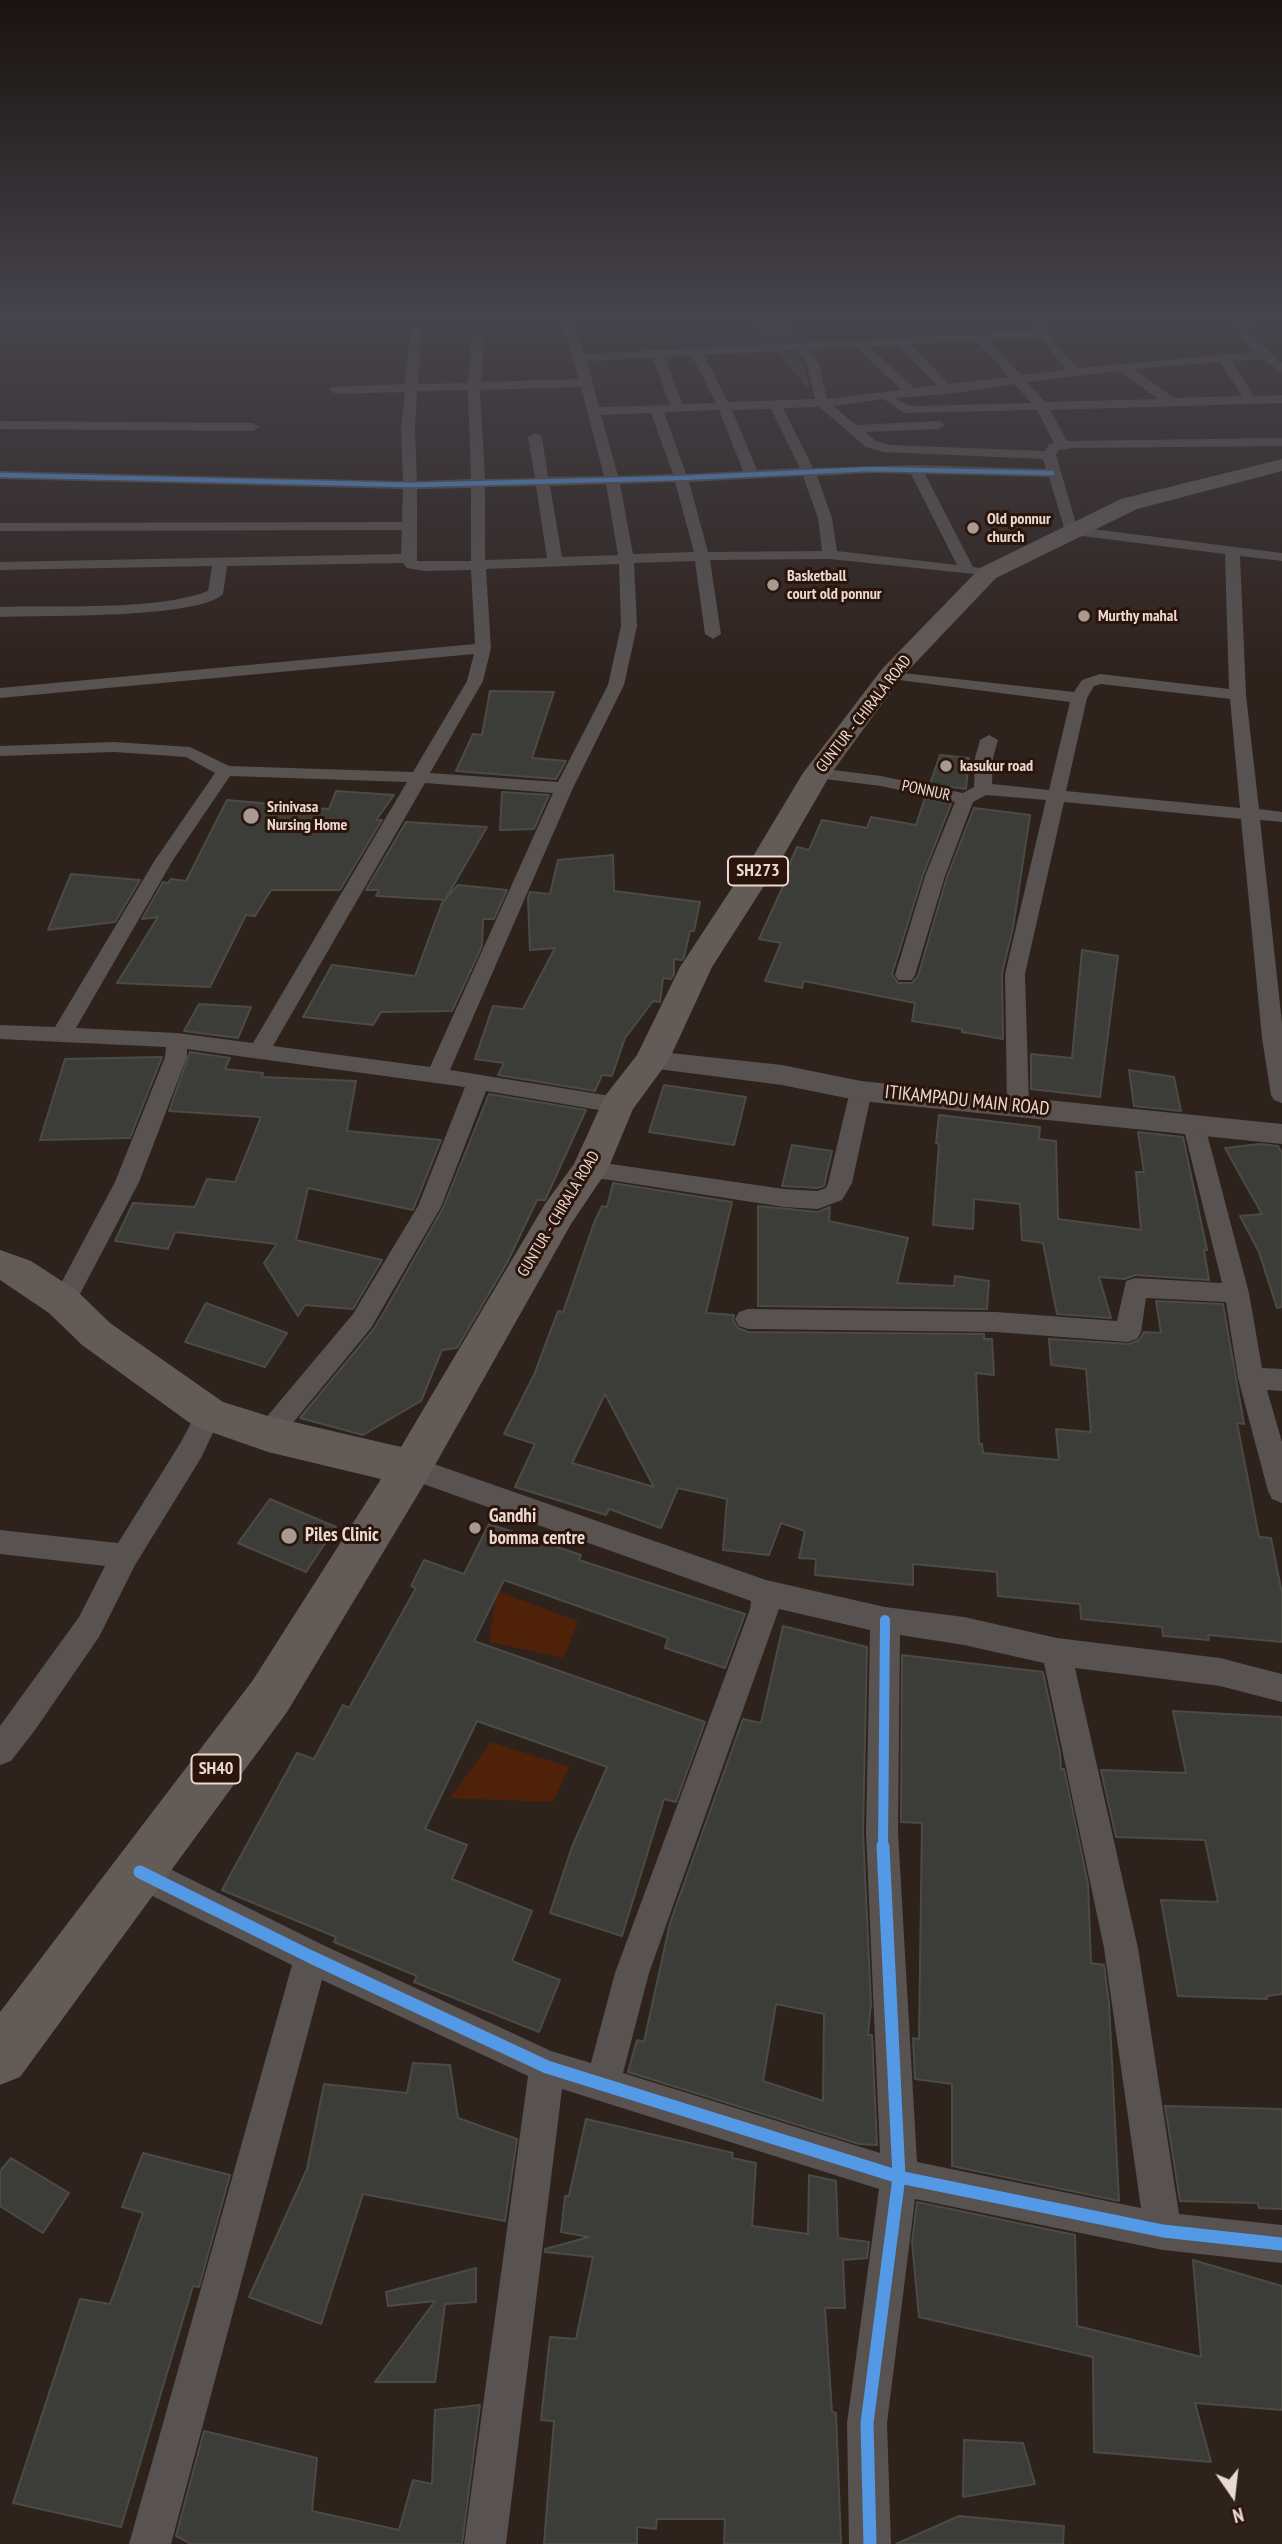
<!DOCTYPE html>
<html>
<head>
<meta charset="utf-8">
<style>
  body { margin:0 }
  #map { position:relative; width:1282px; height:2544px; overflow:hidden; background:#2e221d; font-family:"PT Sans Narrow",sans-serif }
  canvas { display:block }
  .north { position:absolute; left:1198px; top:2460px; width:70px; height:70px; -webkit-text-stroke:5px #2b150b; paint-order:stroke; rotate:166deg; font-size:19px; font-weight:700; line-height:28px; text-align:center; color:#e9d9d2 }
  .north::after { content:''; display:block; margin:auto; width:24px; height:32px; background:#e9d9d2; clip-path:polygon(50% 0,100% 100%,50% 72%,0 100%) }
</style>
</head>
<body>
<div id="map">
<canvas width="1282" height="2544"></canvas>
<div class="north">N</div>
</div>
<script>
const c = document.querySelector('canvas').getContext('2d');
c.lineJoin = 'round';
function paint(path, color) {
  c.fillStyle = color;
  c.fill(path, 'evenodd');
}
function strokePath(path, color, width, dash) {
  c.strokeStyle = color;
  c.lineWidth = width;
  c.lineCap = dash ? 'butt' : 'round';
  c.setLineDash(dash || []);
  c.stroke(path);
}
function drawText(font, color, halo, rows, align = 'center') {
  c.font = font + ' "PT Sans Narrow",sans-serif';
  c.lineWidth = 6;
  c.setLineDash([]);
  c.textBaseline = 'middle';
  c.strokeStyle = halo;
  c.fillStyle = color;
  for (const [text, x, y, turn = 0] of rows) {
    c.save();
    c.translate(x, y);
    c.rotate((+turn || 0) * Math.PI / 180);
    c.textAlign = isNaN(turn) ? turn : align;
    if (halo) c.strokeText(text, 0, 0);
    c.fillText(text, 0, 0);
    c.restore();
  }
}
const green = new Path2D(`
  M 497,1591 L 578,1621 L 564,1658 L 489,1642 Z
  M 491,1742 L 569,1767 L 553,1802 L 450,1798 Z`);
const building = new Path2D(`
  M 754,321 L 788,321 L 794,341 L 772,342 Z
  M 797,353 L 808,384 L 807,385 L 781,354 Z
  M 490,691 L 554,692 L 532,758 L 566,761 L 556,779 L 456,771 L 473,734 L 482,735 Z
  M 940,755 L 969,758 L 966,789 L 930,784 Z
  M 336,791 L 394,795 L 376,820 L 382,820 L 340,890 L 271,890 L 255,916 L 246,915 L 210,987 L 117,983 L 158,917 L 142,919 L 163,882 L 168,883 L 171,879 L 186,881 L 227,800 L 329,809 Z
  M 502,792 L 549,795 L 534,829 L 500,830 Z
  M 925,798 L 951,804 L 923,875 L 892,974 L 898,983 L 912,983 L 918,976 L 947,877 L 974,808 L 1030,815 L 1013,928 L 1002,973 L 1003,1039 L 962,1032 L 962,1029 L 912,1021 L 915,1003 L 804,981 L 802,988 L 765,981 L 781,943 L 759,939 L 790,871 L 787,870 L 797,847 L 809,850 L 822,820 L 867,828 L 871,817 L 916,825 Z
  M 406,822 L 487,827 L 445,900 L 376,896 L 379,890 L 366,890 Z
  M 613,855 L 614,891 L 700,902 L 694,931 L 690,931 L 684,957 L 682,960 L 674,959 L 674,974 L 671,979 L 663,978 L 660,1002 L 653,1001 L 625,1038 L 612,1076 L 602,1075 L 595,1091 L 498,1075 L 504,1063 L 475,1059 L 493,1006 L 523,1009 L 555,948 L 530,950 L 528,898 L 530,892 L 550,894 L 558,860 Z
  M 71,874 L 140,880 L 115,922 L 48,930 Z
  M 458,885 L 507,890 L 494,919 L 483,919 L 482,946 L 452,1011 L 381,1012 L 373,1025 L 303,1017 L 332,965 L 415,976 L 442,903 Z
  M 1082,950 L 1118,956 L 1100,1097 L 1031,1089 L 1031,1054 L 1072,1058 Z
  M 199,1004 L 251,1007 L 238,1038 L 184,1031 Z
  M 190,1052 L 230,1058 L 225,1069 L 263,1073 L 262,1077 L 356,1081 L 347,1131 L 441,1140 L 413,1210 L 308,1188 L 296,1240 L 382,1260 L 353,1309 L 305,1305 L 298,1316 L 264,1263 L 277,1244 L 175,1232 L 168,1249 L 115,1241 L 133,1203 L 195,1207 L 207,1179 L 235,1182 L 261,1117 L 169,1111 Z
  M 162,1057 L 130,1138 L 40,1140 L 65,1059 Z
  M 1129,1070 L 1174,1077 L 1181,1111 L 1134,1106 Z
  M 664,1085 L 746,1097 L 734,1145 L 649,1132 Z
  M 489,1094 L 586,1110 L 545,1200 L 537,1200 L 507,1263 L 457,1348 L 442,1350 L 421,1401 L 363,1435 L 300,1418 L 373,1330 L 384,1312 L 443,1208 Z
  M 939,1115 L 1040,1127 L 1039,1139 L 1056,1141 L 1058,1219 L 1141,1230 L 1136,1172 L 1144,1172 L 1138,1132 L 1183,1137 L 1207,1250 L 1204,1250 L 1209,1280 L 1135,1275 L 1125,1279 L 1099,1277 L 1111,1318 L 1057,1314 L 1043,1243 L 1022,1240 L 1020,1204 L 974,1199 L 973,1229 L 933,1225 L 939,1144 L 936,1143 Z
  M 1260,1144 L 1278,1146 L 1282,1153 L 1282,1307 L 1277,1308 L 1259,1252 L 1240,1216 L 1262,1214 L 1225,1148 Z
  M 792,1145 L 832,1151 L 824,1186 L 817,1188 L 782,1186 Z
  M 613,1183 L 732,1202 L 706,1313 L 734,1315 L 733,1320 L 738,1328 L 748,1332 L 984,1334 L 984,1339 L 992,1339 L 994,1375 L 976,1373 L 979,1444 L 982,1444 L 983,1453 L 1059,1460 L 1056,1429 L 1091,1432 L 1086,1369 L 1051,1365 L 1049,1339 L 1129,1344 L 1139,1340 L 1144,1332 L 1161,1333 L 1156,1301 L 1223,1304 L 1244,1424 L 1237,1423 L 1259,1537 L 1271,1538 L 1282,1594 L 1282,1642 L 1208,1635 L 1209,1640 L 1163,1636 L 1162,1627 L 1081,1619 L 1080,1604 L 998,1596 L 997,1572 L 913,1564 L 913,1585 L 815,1575 L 816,1559 L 799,1558 L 805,1531 L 781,1523 L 769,1555 L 723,1550 L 727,1499 L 678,1488 L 661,1528 L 609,1509 L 606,1515 L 515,1487 L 535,1444 L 504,1434 L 534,1375 L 558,1311 L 563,1312 L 594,1223 L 602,1206 L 607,1207 ZM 605,1394 L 654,1487 L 572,1463 Z
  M 758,1206 L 818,1212 L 830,1207 L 829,1221 L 908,1238 L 897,1283 L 954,1286 L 955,1276 L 989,1281 L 987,1309 L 758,1306 Z
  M 206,1303 L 287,1333 L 265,1367 L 185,1342 Z
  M 270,1499 L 336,1527 L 306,1572 L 238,1543 Z
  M 489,1524 L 581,1555 L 579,1560 L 745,1614 L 725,1668 L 665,1648 L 668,1638 L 504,1580 L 474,1641 L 705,1722 L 676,1802 L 664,1799 L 622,1936 L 550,1913 L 572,1847 L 607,1767 L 477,1721 L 425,1829 L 467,1845 L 452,1879 L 532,1911 L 512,1961 L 560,1980 L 539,2032 L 414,1982 L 417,1976 L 334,1942 L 336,1937 L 222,1890 L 297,1753 L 314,1759 L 343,1705 L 349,1708 L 416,1588 L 411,1586 L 424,1560 L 464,1574 Z
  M 783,1626 L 867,1647 L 863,1832 L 871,2003 L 868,2035 L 872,2035 L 877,2145 L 859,2144 L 628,2072 L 637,2040 L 644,2042 L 670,1923 L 743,1719 L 761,1723 ZM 776,2004 L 824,2014 L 823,2101 L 763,2081 Z
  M 902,1655 L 1043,1672 L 1060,1753 L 1061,1769 L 1064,1769 L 1088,1884 L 1091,1963 L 1104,1965 L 1109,2003 L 1119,2201 L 952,2166 L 952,2084 L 915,2079 L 913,2038 L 919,2039 L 922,1823 L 901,1822 Z
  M 1173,1711 L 1282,1717 L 1282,1994 L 1267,1996 L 1267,1999 L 1178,1996 L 1161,1900 L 1218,1902 L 1205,1840 L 1116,1837 L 1101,1770 L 1186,1773 Z
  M 413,2063 L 450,2065 L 458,2118 L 517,2139 L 505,2221 L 363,2194 L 321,2324 L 249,2297 L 307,2169 L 324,2084 L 407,2093 Z
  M 1165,2106 L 1282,2109 L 1282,2209 L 1259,2208 L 1258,2203 L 1180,2201 Z
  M 586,2119 L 733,2153 L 732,2158 L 756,2163 L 752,2226 L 808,2234 L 809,2175 L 836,2181 L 838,2238 L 869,2242 L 867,2258 L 843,2260 L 845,2308 L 825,2308 L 832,2412 L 836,2413 L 841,2544 L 724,2544 L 725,2519 L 657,2519 L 656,2529 L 637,2527 L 637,2544 L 544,2544 L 554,2421 L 541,2420 L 550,2337 L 576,2339 L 593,2257 L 545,2252 L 545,2249 L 589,2237 L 561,2232 L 565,2196 L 569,2196 Z
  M 143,2153 L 230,2175 L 199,2287 L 193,2286 L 121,2527 L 13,2503 L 80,2299 L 110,2304 L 143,2213 L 122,2207 Z
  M 11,2158 L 69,2193 L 43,2233 L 0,2206 L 0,2171 Z
  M 917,2202 L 1075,2235 L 1077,2326 L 1201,2357 L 1193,2260 L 1282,2286 L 1282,2410 L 1195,2403 L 1211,2462 L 1094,2452 L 1093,2357 L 919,2317 L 912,2242 Z
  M 476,2268 L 476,2302 L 445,2304 L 435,2382 L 375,2382 L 435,2301 L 388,2306 L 386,2292 Z
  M 480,2405 L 462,2544 L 191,2544 L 176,2536 L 204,2431 L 317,2458 L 312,2511 L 399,2530 L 413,2480 L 432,2484 L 435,2410 Z
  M 964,2440 L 1023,2443 L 1035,2484 L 963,2497 Z
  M 959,2516 L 1064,2526 L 1063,2544 L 896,2544 Z`);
const minor = new Path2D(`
  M 561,321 L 571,321 L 585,354 L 1037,331 L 1030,321 L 1041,321 L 1063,353 L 1079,368 L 1255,352 L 1238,336 L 1239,321 L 1249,321 L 1250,335 L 1282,363 L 1282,373 L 1263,359 L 1232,361 L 1254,396 L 1282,395 L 1282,403 L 1050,410 L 1067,441 L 1282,438 L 1282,446 L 1073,448 L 1059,450 L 1056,455 L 1077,527 L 1282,553 L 1282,561 L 1240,556 L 1246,695 L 1259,809 L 1282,812 L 1282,822 L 1260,820 L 1282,1023 L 1282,1103 L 1274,1100 L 1271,1095 L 1262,1038 L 1241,819 L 1064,802 L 1025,974 L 1029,1105 L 1026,1110 L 1018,1113 L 1010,1110 L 1007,1105 L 1005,974 L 1046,800 L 986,795 L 973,802 L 945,876 L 915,975 L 912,980 L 898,980 L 895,975 L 925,876 L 955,802 L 881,786 L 817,778 L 808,773 L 817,768 L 881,776 L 963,793 L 974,787 L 975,758 L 980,740 L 989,735 L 998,740 L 993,758 L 992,784 L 1049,790 L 1070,702 L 891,679 L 883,674 L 885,671 L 1074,692 L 1082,680 L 1100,674 L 1229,689 L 1225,554 L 1066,534 L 1049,477 L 925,474 L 973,567 L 993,570 L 995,573 L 993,576 L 830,559 L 710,560 L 721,634 L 713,639 L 705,634 L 695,561 L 634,563 L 637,626 L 624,685 L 573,788 L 450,1070 L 617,1097 L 625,1100 L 628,1105 L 625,1110 L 617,1113 L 486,1091 L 441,1207 L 371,1328 L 277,1442 L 268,1445 L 259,1442 L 255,1434 L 259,1426 L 353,1314 L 418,1206 L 465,1087 L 187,1049 L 187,1057 L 139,1182 L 72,1309 L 63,1312 L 54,1309 L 51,1302 L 115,1182 L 165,1057 L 166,1047 L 0,1039 L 0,1025 L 55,1027 L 155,860 L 215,773 L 186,757 L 114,752 L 0,756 L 0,746 L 114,742 L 190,747 L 229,766 L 413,772 L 467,681 L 474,654 L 0,698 L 0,688 L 475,644 L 471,570 L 425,571 L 407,568 L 403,563 L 227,566 L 223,594 C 199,619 40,615 0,617 L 0,607 C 57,605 157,611 208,591 L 212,566 L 0,570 L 0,562 L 401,554 L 402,530 L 0,531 L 0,523 L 402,522 L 403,489 L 0,479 L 0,471 L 403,481 L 401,429 L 405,392 L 336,394 L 330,390 L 332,387 L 405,384 L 410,331 L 416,327 L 422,331 L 418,384 L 468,383 L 472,337 L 478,333 L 484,337 L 481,382 L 579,379 ZM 1041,338 L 1066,370 L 1021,375 L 989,340 ZM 977,341 L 1009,377 L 949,384 L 910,344 ZM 897,345 L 937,385 L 914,388 L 870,347 ZM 857,347 L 901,390 L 827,399 L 819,364 L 809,350 ZM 798,350 L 807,364 L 815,399 L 728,402 L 704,355 ZM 692,356 L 716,403 L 682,404 L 665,357 ZM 653,358 L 670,405 L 599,407 L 587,361 ZM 1220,362 L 1242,396 L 1174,398 L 1134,369 ZM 1120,371 L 1158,399 L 1045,402 L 1027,382 ZM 1015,384 L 1031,403 L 919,406 L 907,405 L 895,398 L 948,394 ZM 581,387 L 604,476 L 548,477 L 542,437 L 535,433 L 528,437 L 535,478 L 485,479 L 480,390 ZM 468,390 L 471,479 L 417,481 L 415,429 L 417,391 ZM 884,399 L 904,413 L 1037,410 L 1054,443 L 1049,444 L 1045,451 L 890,445 L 876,441 L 865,432 L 939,429 L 945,425 L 939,421 L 856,425 L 833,406 ZM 819,407 L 866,447 L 884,452 L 1043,459 L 1046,469 L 915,465 L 813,468 L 783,408 ZM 771,409 L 800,468 L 757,470 L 732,410 ZM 719,410 L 743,471 L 686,474 L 664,412 ZM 651,413 L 673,474 L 618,476 L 601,415 ZM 871,473 L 911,474 L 957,565 L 837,551 L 832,518 L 817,476 ZM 803,476 L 818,518 L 822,551 L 708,552 L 689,482 ZM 675,482 L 694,552 L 633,554 L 620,484 ZM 606,484 L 618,555 L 562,557 L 550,486 ZM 536,486 L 547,558 L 485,560 L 485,487 ZM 471,488 L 471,561 L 417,561 L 417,489 ZM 619,564 L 621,626 L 608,685 L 558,782 L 430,773 L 483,681 L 491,648 L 486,569 ZM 1101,684 L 1230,699 L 1240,808 L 1066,791 L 1087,698 L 1094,686 ZM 230,776 L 407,782 L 253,1043 L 177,1033 L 76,1028 L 173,860 ZM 425,783 L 553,793 L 430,1067 L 273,1046 Z
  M 0,421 L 253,423 L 259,427 L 253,431 L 0,429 Z
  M 861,1083 L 869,1086 L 872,1091 L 852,1183 L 842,1200 L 818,1209 L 784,1207 L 590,1177 L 582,1175 L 578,1169 L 582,1163 L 590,1161 L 784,1189 L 817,1191 L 826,1188 L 828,1183 L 850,1091 L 853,1086 Z
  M 1194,1118 L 1202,1120 L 1205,1126 L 1249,1293 L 1262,1368 L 1282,1369 L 1282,1391 L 1267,1390 L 1282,1442 L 1282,1503 L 1272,1499 L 1268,1491 L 1238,1378 L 1226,1302 L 1146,1298 L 1141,1332 L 1137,1339 L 1128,1342 L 996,1332 L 748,1329 L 739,1326 L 735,1319 L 739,1312 L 748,1309 L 996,1312 L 1117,1321 L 1126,1281 L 1135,1278 L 1222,1283 L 1183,1126 L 1186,1120 Z
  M 209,1403 L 218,1406 L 222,1414 L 201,1458 L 135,1565 L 99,1637 L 35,1730 L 11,1761 L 0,1765 L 0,1726 L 79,1617 L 105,1566 L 0,1554 L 0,1530 L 118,1543 L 181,1442 L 200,1406 Z
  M 411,1456 L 766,1580 L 885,1607 L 964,1617 L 1057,1638 L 1220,1658 L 1282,1674 L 1282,1702 L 1220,1686 L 1075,1668 L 1138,1948 L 1179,2214 L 1282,2225 L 1282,2263 L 1163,2250 L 915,2199 L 887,2423 L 891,2544 L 849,2544 L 847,2423 L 879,2189 L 562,2089 L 506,2544 L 464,2544 L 528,2076 L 322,1980 L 171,2544 L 129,2544 L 292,1965 L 128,1884 L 124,1872 L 128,1860 L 140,1856 L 152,1860 L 323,1945 L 551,2051 L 591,2063 L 615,1973 L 750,1609 L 751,1601 L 401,1476 L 397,1468 L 401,1460 ZM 779,1609 L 870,1630 L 866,1832 L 880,2153 L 623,2073 L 649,1973 ZM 900,1635 L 964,1645 L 1044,1663 L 1104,1948 L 1141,2208 L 917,2162 L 898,1832 Z`);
const tertiary = new Path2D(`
  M 652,1051 L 782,1065 L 861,1081 L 1282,1124 L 1282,1144 L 861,1101 L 782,1085 L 642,1067 L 638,1060 L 642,1053 Z`);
const primary = new Path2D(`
  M 1282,459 L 1282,471 L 1137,509 L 996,578 L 900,679 L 830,775 L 785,853 L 712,967 L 669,1060 L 633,1109 L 608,1169 L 571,1224 L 426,1481 L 287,1712 L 20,2077 L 0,2085 L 0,2012 L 253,1680 L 381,1479 L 268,1452 L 194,1426 L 82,1345 L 49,1313 L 0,1280 L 0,1250 L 31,1261 L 77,1291 L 110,1323 L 223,1402 L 268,1416 L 401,1447 L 545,1204 L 574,1164 L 605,1096 L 637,1055 L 680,967 L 755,853 L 803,773 L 882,669 L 980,568 L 1121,499 Z`);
const cyclewayFar2 = new Path2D(`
  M 0,475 L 410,485 L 681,478 L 871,469 L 1052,473`);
const cyclewayFar1 = new Path2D(`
  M 883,1848 L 885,1620`);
const cycleway = new Path2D(`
  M 140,1872 L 311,1957 L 547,2067 L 899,2177 L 1163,2231 L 1282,2244
  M 870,2544 L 867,2423 L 899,2177 L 883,1846`);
const markers = [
  [973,528,7,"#a89993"],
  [773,585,7,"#a89993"],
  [1084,616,7,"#a89993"],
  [946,766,7,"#a89993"],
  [251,816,9,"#a89993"],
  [475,1528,7,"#a89993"],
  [289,1536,9,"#a89993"]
];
const farPoinames = [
  ["Old ponnur",987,519],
  ["church",987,537],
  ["Basketball",787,576],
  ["court old ponnur",787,594],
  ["Murthy mahal",1098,616],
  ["kasukur road",960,766],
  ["Srinivasa",267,807],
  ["Nursing Home",267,825]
];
const farStreetnames = [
  ["GUNTUR - CHIRALA ROAD",864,714,-52],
  ["PONNUR",926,791,12],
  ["GUNTUR - CHIRALA ROAD",559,1214,-59]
];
const shields = [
  [758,871,60],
  [216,1769,49]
];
const shieldNames = [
  ["SH273",758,871],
  ["SH40",216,1769]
];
const streetNames = [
  ["ITIKAMPADU MAIN ROAD",967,1101,6]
];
const poiNames = [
  ["Gandhi",489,1517],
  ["bomma centre",489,1539],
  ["Piles Clinic",305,1536]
];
paint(green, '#502109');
paint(building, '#3c3c38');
strokePath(building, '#4b4b46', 2);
paint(minor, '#585251');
paint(tertiary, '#585251');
paint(primary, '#635b58');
strokePath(cyclewayFar2, '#5399e6', 4.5);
strokePath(cyclewayFar1, '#5399e6', 10);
strokePath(cycleway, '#5399e6', 13);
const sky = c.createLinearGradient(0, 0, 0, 677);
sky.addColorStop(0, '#191310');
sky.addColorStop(0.47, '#46444c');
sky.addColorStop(1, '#46444c00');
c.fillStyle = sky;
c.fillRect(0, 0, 1282, 677);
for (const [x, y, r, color] of markers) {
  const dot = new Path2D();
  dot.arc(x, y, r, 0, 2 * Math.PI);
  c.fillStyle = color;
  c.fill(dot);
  strokePath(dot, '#2b150b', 2.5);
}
drawText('bold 16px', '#e9d9d2', '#2b150b', farPoinames, 'left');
drawText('16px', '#e9d9d2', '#2b150b', farStreetnames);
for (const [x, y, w] of shields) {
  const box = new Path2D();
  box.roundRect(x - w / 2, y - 14.5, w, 29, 5);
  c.fillStyle = '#2b150b';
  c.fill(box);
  strokePath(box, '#e9d9d2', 2);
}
drawText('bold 18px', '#e9d9d2', null, shieldNames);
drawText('19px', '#e9d9d2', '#2b150b', streetNames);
drawText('bold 19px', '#e9d9d2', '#2b150b', poiNames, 'left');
</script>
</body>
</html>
